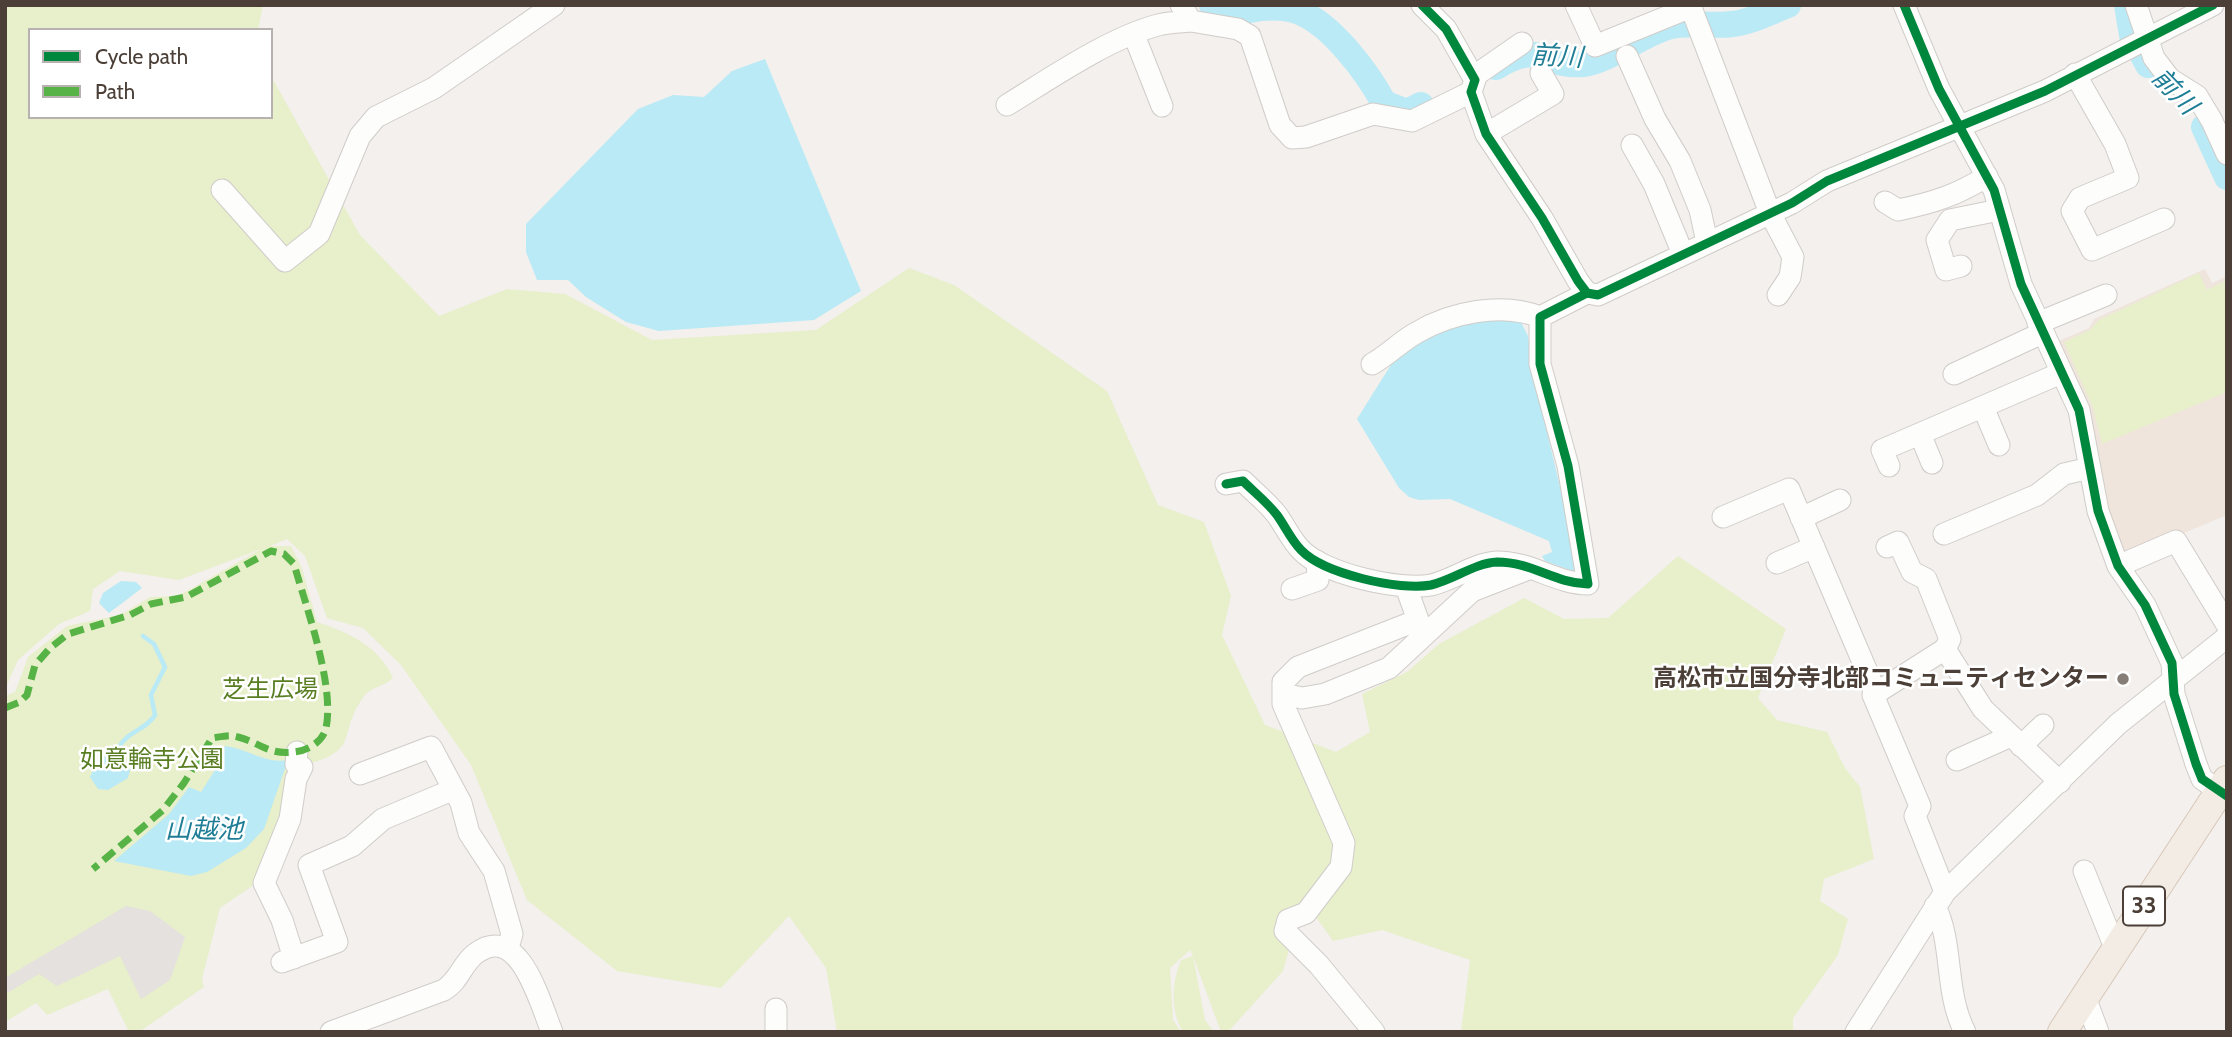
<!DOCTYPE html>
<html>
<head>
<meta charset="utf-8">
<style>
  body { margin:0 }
  #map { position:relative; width:2232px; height:1037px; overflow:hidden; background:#f3f0ed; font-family:Cabin,sans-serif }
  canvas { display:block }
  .frame { position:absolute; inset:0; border:7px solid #4b3f37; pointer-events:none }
  .legend { position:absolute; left:28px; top:28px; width:245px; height:91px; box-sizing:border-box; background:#fff; border:2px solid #b7b2af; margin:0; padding:9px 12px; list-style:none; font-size:21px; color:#4b3f37 }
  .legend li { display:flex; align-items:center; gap:14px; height:35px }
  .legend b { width:35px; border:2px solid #b7b2af }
</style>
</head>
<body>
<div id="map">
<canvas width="2232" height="1037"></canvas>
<div class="frame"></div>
<ul class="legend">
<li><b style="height:9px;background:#00873e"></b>Cycle path</li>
<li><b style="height:9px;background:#57b346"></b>Path</li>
</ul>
</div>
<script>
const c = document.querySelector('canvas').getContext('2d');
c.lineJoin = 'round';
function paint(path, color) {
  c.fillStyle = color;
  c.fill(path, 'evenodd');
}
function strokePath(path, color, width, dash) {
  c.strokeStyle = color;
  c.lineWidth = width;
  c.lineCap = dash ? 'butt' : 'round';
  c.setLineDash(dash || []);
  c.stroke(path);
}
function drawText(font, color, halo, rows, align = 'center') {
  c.font = font + ' Cabin,"Noto Sans JP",sans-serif';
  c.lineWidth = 5;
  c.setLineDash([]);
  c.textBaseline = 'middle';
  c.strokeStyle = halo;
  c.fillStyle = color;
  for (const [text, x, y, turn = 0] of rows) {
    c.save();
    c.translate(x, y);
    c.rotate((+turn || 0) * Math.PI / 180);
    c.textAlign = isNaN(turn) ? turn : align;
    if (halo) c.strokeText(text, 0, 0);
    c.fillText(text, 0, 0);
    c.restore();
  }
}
const education = new Path2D(`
  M 2205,269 L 2212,283 L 2227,276 L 2227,515 L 2122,559 L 2056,342 L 2089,328 L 2094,319 Z`);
const green = new Path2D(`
  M 5,5 L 263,5 L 258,30 L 30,30 L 30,117 L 271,117 L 271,76 L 360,235 L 439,316 L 507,289 L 565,294 L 652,340 L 816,330 L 909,268 L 954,285 L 1107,391 L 1158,505 L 1204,522 L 1231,596 L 1222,635 L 1265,725 L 1336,752 L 1370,732 L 1362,694 L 1407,672 L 1439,644 L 1524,598 L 1564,619 L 1608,618 L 1678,556 L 1786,629 L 1758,698 L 1777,720 L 1827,732 L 1845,768 L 1860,787 L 1874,859 L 1824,879 L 1820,901 L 1848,919 L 1838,955 L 1793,1018 L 1793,1032 L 1461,1032 L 1470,960 L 1382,930 L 1333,941 L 1303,899 L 1283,971 L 1228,1032 L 1221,1032 L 1193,956 L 1205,1020 L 1214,1032 L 1183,1032 C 1170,1010 1172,982 1181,960 L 1193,956 L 1190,950 L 1170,968 L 1173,1020 L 1181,1032 L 837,1032 L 826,968 L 789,916 L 721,988 L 617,971 L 527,900 L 471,765 L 401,665 L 363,628 L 327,618 L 305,556 L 287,539 L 270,546 L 291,546 L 302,568 L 317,622 C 348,632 379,646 393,678 C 385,686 372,687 365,695 C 335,734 364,752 299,766 L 258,882 L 220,908 L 202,979 L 204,987 L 139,1032 L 129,1032 L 108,989 L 47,1015 L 36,1003 L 5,1022 L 5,696 L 15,692 L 28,657 L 67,626 L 120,615 L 150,597 L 178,596 L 261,549 L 179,580 L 120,571 L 93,589 L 90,611 L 59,624 L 18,660 L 5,689 Z
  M 2199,273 L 2207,290 L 2227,280 L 2227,392 L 2102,444 L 2093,408 L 2064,342 L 2090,330 L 2099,320 Z`);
const parking = new Path2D(`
  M 126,906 L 150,911 L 185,937 L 170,980 L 141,999 L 120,956 L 57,986 L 39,974 L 7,993 L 5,978 Z`);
const water = new Path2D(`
  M 765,59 L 861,291 L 814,320 L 659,331 L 626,322 L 586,297 L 568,280 L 537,280 L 526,252 L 526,224 L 638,109 L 673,95 L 704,97 L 732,71 Z
  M 1517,314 L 1528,336 L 1532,370 L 1581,574 L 1545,561 L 1542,556 L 1552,552 L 1549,541 L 1450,499 L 1419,500 L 1409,497 L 1399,488 L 1357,419 L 1394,360 L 1446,324 Z
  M 121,581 L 136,582 L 142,588 L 109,613 L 99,603 L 103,593 Z
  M 226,746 C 248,749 265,764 288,760 L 264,829 L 246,848 L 207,872 L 191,876 L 114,861 L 169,814 L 189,787 L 201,792 L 215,770 L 204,763 L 213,752 Z
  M 115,747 L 120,748 L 130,770 L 128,778 L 108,790 L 98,789 L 90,777 L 97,761 Z`);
const stream = new Path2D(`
  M 118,748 C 130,729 145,731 155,715 L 151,695 L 165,667 L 154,644 L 143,636`);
const river = new Path2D(`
  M 1212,5 C 1225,22 1232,15 1249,10 C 1263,7 1284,6 1297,11 C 1331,23 1367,72 1384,103 L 1407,112 L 1421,105
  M 2127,5 L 2132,35 L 2148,65
  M 1496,67 C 1540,39 1542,67 1583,64 C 1608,61 1641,35 1667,27 C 1688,21 1710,27 1732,24 C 1751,22 1770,12 1788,5
  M 2204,127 L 2227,177`);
const minor = new Path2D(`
  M 1181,5 L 1191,21 L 1238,29 L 1250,36 L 1280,125 L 1292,138 L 1306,137 L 1373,114 L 1412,121 L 1471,92
  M 1422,5 L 1446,29 L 1475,80 L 1471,92 L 1486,134 L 1542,218 L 1578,281 L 1587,293 L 1598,295 L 1792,203 L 1827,181 L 2045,91 L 2213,5
  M 1576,5 L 1595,46 L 1691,7
  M 1690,5 L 1770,213 L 1793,257 L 1790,277 L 1778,295
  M 1904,5 L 1939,89 L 1994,190 L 2021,284 L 2079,410 L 2098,511 L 2118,566 L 2145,605 L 2172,663 L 2174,694 L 2196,764 L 2202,779 L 2227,796
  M 2136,5 L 2154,58 L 2170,79 L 2197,96 L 2212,121 L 2227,154
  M 1134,35 L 1162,106
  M 1627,56 L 1655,119 L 1680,161 L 1700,210 L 1707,242
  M 2075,74 L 2115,144 L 2128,178 L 2080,198 L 2072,211 L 2092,250 L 2164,219
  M 1473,77 L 1522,43
  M 1007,105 C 1051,78 1109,38 1158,25 C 1169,22 1181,22 1191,21
  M 1486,134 L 1553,94 L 1541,73
  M 1632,145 L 1654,184 L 1683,254
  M 222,190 L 285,261 L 319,234 L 360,136 L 376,117 L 434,88 L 554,5
  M 1885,202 L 1898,210 C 1932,203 1958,195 1987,176
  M 1961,266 L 1946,270 L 1937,240 L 1950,220 L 1999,210
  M 2038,323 L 2106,295
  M 1372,364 C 1388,355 1400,342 1416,333 C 1451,312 1502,302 1540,317
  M 1954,374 L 2042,333
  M 1983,407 L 1999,445
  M 1920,434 L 1932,463
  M 1889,466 L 1882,450 L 2061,373
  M 1226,484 L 1243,481 C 1254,492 1267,502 1277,515 C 1285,526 1291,540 1301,550 C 1324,574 1400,591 1431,585 C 1453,580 1475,563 1497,562 C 1532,562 1554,583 1588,584 L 1568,466 L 1540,364 L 1540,317 L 1587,293
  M 1723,517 L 1789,489 L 1874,688 L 1873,695 L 1920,806 L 1915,816 L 1945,892
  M 1801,518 L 1840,500
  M 1944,534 L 2037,495 L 2064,474 L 2090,468
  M 1887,547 L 1898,542 L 1912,572 L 1926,579 L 1950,639 L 1945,649
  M 1777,563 L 1814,547
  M 2118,566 L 2176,541 L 2227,625
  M 1292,589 L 1318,580 L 1317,561
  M 1283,694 L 1302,698 L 1325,694 L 1389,668 L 1472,591 L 1531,568
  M 1873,695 L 1945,649 L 1983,709 L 2060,782
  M 2021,746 L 2043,725
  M 1957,760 L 2011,736
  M 360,774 L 431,747 L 461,803 L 469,833 L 494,871 L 512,934 L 508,948
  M 2084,871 L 2116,950
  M 1935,906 C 1954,945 1944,991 1965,1032
  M 294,958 L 282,920 L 264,883 L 290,819 L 296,779 L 302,767 L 296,764 L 297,752
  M 282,962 L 337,942 L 309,865 L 352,846 L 383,819 L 452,790
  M 2085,997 L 2098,1032
  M 776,1009 L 776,1032
  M 331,1032 L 444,990 C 459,981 462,964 475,954 C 519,920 540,1003 552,1032
  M 1374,1032 L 1319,965 L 1285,931 L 1288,920 L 1306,913 L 1341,867 L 1344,843 L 1283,704 L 1283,682 L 1298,667 L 1418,620 L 1406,587
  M 1856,1032 L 1945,892 L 2118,724 L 2227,637`);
const major = new Path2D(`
  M 2062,1032 L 2227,780`);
const quiet = new Path2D(`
  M 5,708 L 20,702 L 27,695 L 35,665 L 50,648 L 68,634 L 130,615 L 151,604 L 186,597 L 271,551 L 284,554 L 294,564 C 306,607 335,685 326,728 C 323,742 307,751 294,752 C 268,755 261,743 238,737 C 231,734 220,737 212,738 L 184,783 L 163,810 L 93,869`);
const cycleway = new Path2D(`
  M 1422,5 L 1446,29 L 1475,80 L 1471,92 L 1486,134 L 1542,218 L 1578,281 L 1587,293 L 1598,295 L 1792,203 L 1827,181 L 2045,91 L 2213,5
  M 1904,5 L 1939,89 L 1994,190 L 2021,284 L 2079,410 L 2098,511 L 2118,566 L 2145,605 L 2172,663 L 2174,694 L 2196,764 L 2202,779 L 2227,796
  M 1226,484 L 1243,481 C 1254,492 1267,502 1277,515 C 1285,526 1291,540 1301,550 C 1324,574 1400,591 1431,585 C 1453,580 1475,563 1497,562 C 1532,562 1554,583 1588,584 L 1568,466 L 1540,364 L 1540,317 L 1587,293`);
const markers = [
  [2123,679,7,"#867d77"]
];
const shields = [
  [2144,906,42]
];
const shieldNames = [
  ["33",2144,906]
];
const poiNames = [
  ["高松市立国分寺北部コミュニティセンター",2109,679]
];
const parkNames = [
  ["芝生広場",270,690],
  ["如意輪寺公園",152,760]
];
const waterNames = [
  ["前川",1557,57,3],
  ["前川",2174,92,46],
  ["山越池",204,830]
];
paint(education, '#efe5dc');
paint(green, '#e8efcb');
paint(parking, '#e5e1de');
paint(water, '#baeaf5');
strokePath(stream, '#baeaf5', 4.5);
strokePath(river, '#baeaf5', 26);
strokePath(minor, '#d0ccc9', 23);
strokePath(major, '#d8c7b8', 30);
strokePath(minor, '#fdfdfc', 21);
strokePath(major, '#f2ece5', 28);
strokePath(quiet, '#57b346', 7, [14, 7]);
strokePath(cycleway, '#00873e', 9);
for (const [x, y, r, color] of markers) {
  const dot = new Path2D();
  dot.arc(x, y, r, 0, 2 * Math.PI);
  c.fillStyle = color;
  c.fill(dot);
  strokePath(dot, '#fff', 2.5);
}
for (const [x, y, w] of shields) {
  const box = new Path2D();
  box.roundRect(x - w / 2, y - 19.5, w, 39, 5);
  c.fillStyle = '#fff';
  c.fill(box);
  strokePath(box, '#4b3f37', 2);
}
drawText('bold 23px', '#4b3f37', null, shieldNames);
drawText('bold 24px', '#4b3f37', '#fff', poiNames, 'right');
drawText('24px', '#597e22', '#fff', parkNames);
drawText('italic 26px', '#1f7e96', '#fff', waterNames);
</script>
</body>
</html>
